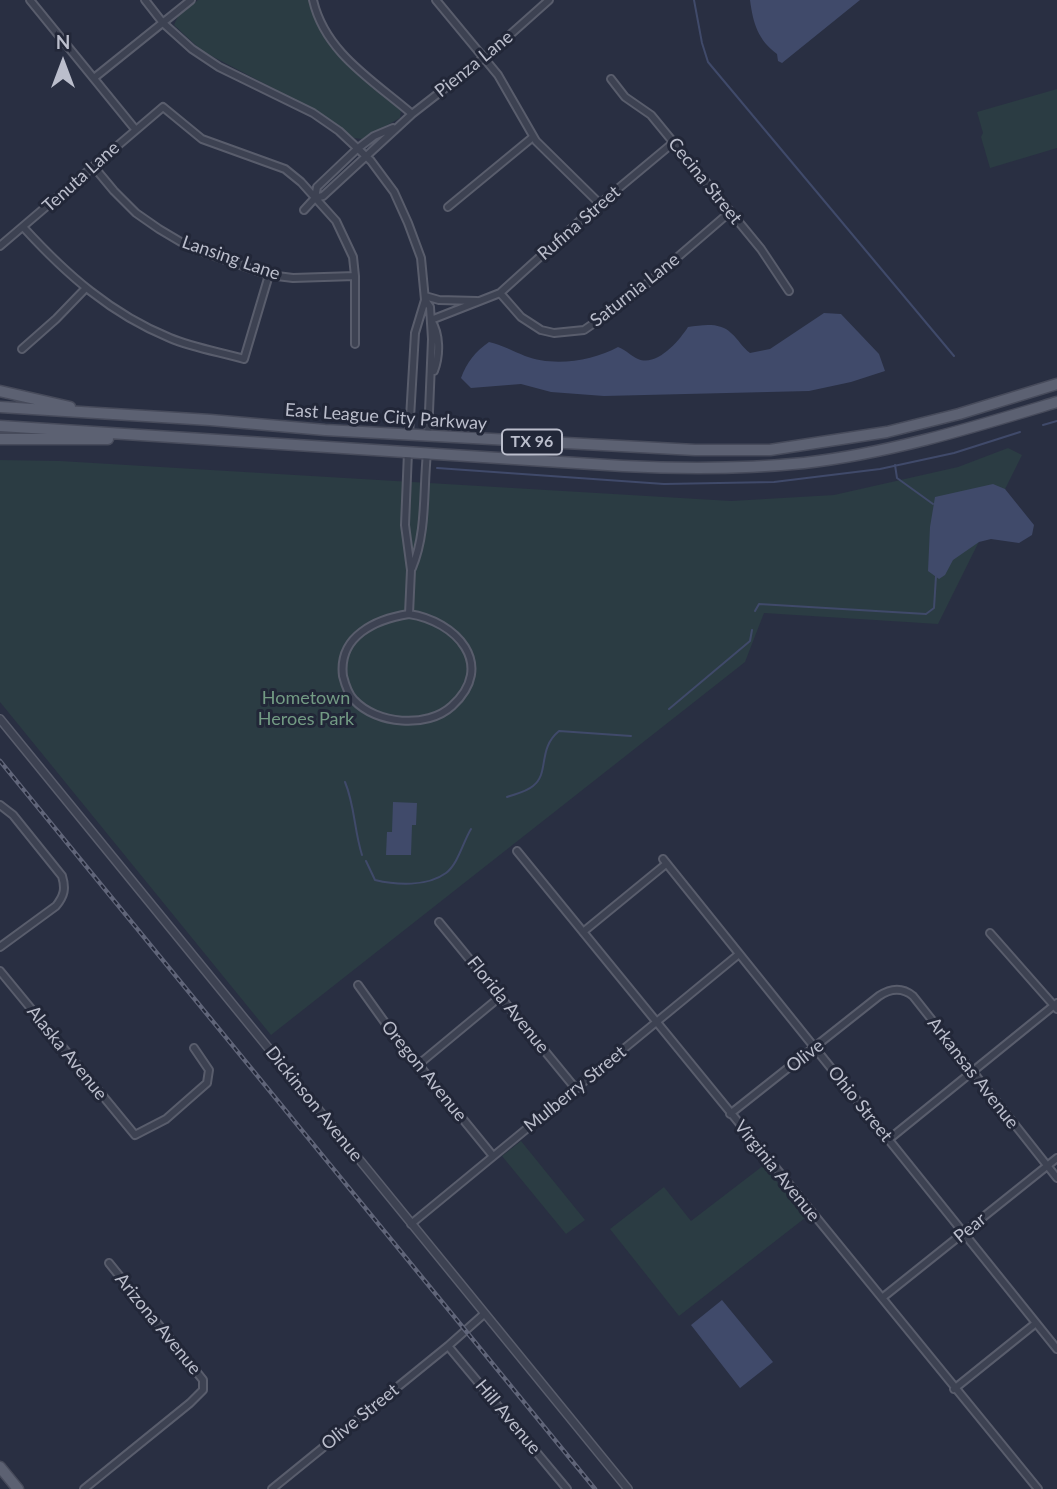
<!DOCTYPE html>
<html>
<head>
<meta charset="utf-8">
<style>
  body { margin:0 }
  #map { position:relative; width:1057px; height:1489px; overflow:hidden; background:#292f42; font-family:Lato,sans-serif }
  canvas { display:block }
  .north { position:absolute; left:28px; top:28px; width:70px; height:70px; -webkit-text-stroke:5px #222738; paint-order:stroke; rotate:0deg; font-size:19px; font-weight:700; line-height:28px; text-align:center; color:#bbbecc }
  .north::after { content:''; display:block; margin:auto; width:24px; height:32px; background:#bbbecc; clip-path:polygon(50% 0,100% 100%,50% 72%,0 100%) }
</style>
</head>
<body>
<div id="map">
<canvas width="1057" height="1489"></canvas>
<div class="north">N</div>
</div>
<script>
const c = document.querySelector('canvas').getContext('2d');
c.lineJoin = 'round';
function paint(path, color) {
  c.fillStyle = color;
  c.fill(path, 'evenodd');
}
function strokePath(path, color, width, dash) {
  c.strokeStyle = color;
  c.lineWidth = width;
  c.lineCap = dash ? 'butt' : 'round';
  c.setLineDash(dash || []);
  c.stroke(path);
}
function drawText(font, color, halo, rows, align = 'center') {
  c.font = font + ' Lato,sans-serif';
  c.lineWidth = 6;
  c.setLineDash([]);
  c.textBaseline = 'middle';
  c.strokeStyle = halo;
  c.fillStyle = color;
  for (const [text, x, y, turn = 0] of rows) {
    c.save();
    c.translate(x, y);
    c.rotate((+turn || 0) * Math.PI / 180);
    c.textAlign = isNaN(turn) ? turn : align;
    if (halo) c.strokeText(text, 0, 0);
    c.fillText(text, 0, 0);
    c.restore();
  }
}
const green = new Path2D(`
  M 198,0 L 311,0 C 321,51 364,78 401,109 L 400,118 L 362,139 L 354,138 L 313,109 L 202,51 L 174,25 L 178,16 Z
  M 1057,89 L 1057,148 L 990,168 L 981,137 L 983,133 L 977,112 Z
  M 1008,448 L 1022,455 L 938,624 L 764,613 L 745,662 L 271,1035 L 0,702 L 0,460 L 60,461 L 731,501 L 834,495 L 958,467 Z
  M 521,1141 L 585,1220 L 566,1234 L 502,1156 Z
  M 764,1165 L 805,1218 L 679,1316 L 610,1229 L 664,1187 L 691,1221 Z`);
const water = new Path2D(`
  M 750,0 L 860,0 L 782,63 L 778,61 L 777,54 C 758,40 753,23 750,0 Z
  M 824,313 L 841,314 L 879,354 L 885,371 L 851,382 L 809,391 L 604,396 L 551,392 L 521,384 L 471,388 L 461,378 C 467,362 475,352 489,342 C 502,345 513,351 525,356 C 553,367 593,361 618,347 C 626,350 631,356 638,359 C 657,367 679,341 688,327 C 703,325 720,322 731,333 C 739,340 742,347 750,353 L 770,349 Z
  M 993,484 L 1005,489 L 1034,525 L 1032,535 L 1019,543 L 991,539 L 979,542 L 953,560 L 945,575 L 939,579 L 928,571 L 930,527 L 935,497 Z
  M 393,802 L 417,803 L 416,825 L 412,825 L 411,855 L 386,855 L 387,832 L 392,832 Z
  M 722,1300 L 773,1362 L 740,1388 L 691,1325 Z`);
const stream = new Path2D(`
  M 694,0 L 702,43 L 708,62 L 954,356
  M 1043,425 L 1057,421
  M 895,465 L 897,478 L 933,504
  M 437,468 L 664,484 L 774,482 L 880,469 L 954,453 L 1020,432
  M 755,611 L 759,604 L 926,614 L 934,608 L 936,576
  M 669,709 L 750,641 L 752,630
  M 345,782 C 355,806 354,830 362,855
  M 507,797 C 515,794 526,792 533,786 C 550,773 537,749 559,731 L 631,736
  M 366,861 L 375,880 C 396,885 427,887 446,873 C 458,864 463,842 471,829`);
const minor = new Path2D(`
  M 30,0 L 135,129
  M 145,0 L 163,23 L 192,49 L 219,67 L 313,113 L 339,131 L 371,161 L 394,192 L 408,223 L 421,258 L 425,300 L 430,307 L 432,339 L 428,436
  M 313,0 C 325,53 374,81 412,114
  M 436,0 L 498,75 L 536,141 L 600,204
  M 94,78 L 191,0
  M 611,79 L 625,97 L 651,115 L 761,249 L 789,291
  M 94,167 L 114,191 L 136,213 L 159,229 L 191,248 L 269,275 L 293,278 L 355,276
  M 315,198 L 317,187 L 357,149 L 374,136 L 393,128
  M 448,207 L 533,137
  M 304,210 L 315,198 L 323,196 L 412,114 L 485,57 L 549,0
  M 24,228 C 66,274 111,314 170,338 C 194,348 220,352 244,359 L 269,275
  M 0,246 L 163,107 L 202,139 L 285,169 L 301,182 L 336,221 L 353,257 L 355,276 L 355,344
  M 500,293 L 521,317 L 541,330 L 554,333 L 584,330 L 629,299 L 730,212
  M 425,296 L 439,300 L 477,301
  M 22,349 L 56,319 L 85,289
  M 434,371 C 440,355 440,334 431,320 L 500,293 L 584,217 L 674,142
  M 409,435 L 415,333 L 425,300
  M 408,452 L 405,525 L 411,570 L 409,614
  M 412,568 C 427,532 423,491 427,453
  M 409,614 C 456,621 497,665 452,706 C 427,729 376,724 354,700 C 348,694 345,684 343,676 C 338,636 376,619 409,614 Z
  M 0,805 L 13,815 L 62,876 C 66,889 64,896 56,906 L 0,947
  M 517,851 L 1038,1489
  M 663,859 L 1057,1349
  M 439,922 L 576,1089
  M 583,932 L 666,864
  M 990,933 L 1057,1009
  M 0,971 L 135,1135 L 166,1119 L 207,1083 L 209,1070 L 194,1048
  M 358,985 L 391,1031 L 493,1156
  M 419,1064 L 501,996
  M 730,1114 L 879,996 C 891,988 902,987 913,996 L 1057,1178
  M 888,1140 L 1057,1003
  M 411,1224 L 739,954
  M 882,1298 L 1057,1158
  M 448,1346 L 567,1489
  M 954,1389 L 1036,1323
  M 84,1489 L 190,1403 L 203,1390 L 203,1380 L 109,1263
  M 272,1489 L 448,1346 L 484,1314`);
const tertiary = new Path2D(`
  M 0,719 L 628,1489`);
const primary = new Path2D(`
  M 0,391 L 70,407
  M 0,407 L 210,420 L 325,430 L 695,450 L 770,450 L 887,432 L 959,414 L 1057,384
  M 0,426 L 623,466 C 684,469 744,469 804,463 C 891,453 974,427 1057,402
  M 0,439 L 108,439
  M 0,1467 L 18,1489`);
const rail = new Path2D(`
  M 0,761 L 595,1489`);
const shields = [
  [532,442,60]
];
const shieldNames = [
  ["TX 96",532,442]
];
const streetNames = [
  ["Pienza Lane",474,64,-39],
  ["Tenuta Lane",81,177,-42],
  ["Cecina Street",705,181,51],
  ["Rufina Street",579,223,-41],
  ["Lansing Lane",231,258,19],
  ["Saturnia Lane",635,290,-38],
  ["East League City Parkway",386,417,4],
  ["Florida Avenue",508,1005,51],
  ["Alaska Avenue",67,1053,51],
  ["Olive",805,1056,-38],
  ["Oregon Avenue",424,1071,51],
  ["Arkansas Avenue",973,1073,52],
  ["Mulberry Street",575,1089,-39],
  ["Dickinson Avenue",314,1104,51],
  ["Ohio Street",860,1104,51],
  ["Virginia Avenue",777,1171,51],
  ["Pear",970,1228,-39],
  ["Arizona Avenue",158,1324,51],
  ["Olive Street",360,1417,-39],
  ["Hill Avenue",508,1417,50]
];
const parkNames = [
  ["Hometown",306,698],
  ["Heroes Park",306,719]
];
paint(green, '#2b3c43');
paint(water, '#404a6a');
strokePath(stream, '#404a6a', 2);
strokePath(minor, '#595d6c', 10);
strokePath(tertiary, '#595d6c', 10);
strokePath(primary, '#474b5b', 13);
strokePath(minor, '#3d4252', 6);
strokePath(tertiary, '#3d4252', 7);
strokePath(primary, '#5c6172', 10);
strokePath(rail, '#606579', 4.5);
strokePath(rail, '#222738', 2, [5]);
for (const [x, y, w] of shields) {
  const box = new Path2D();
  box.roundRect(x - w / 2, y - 12.5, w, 25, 5);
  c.fillStyle = '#222738';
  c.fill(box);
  strokePath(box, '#bbbecc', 2);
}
drawText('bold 16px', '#bbbecc', null, shieldNames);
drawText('18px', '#bbbecc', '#222738', streetNames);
drawText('18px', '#739b84', '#222738', parkNames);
</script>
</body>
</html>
